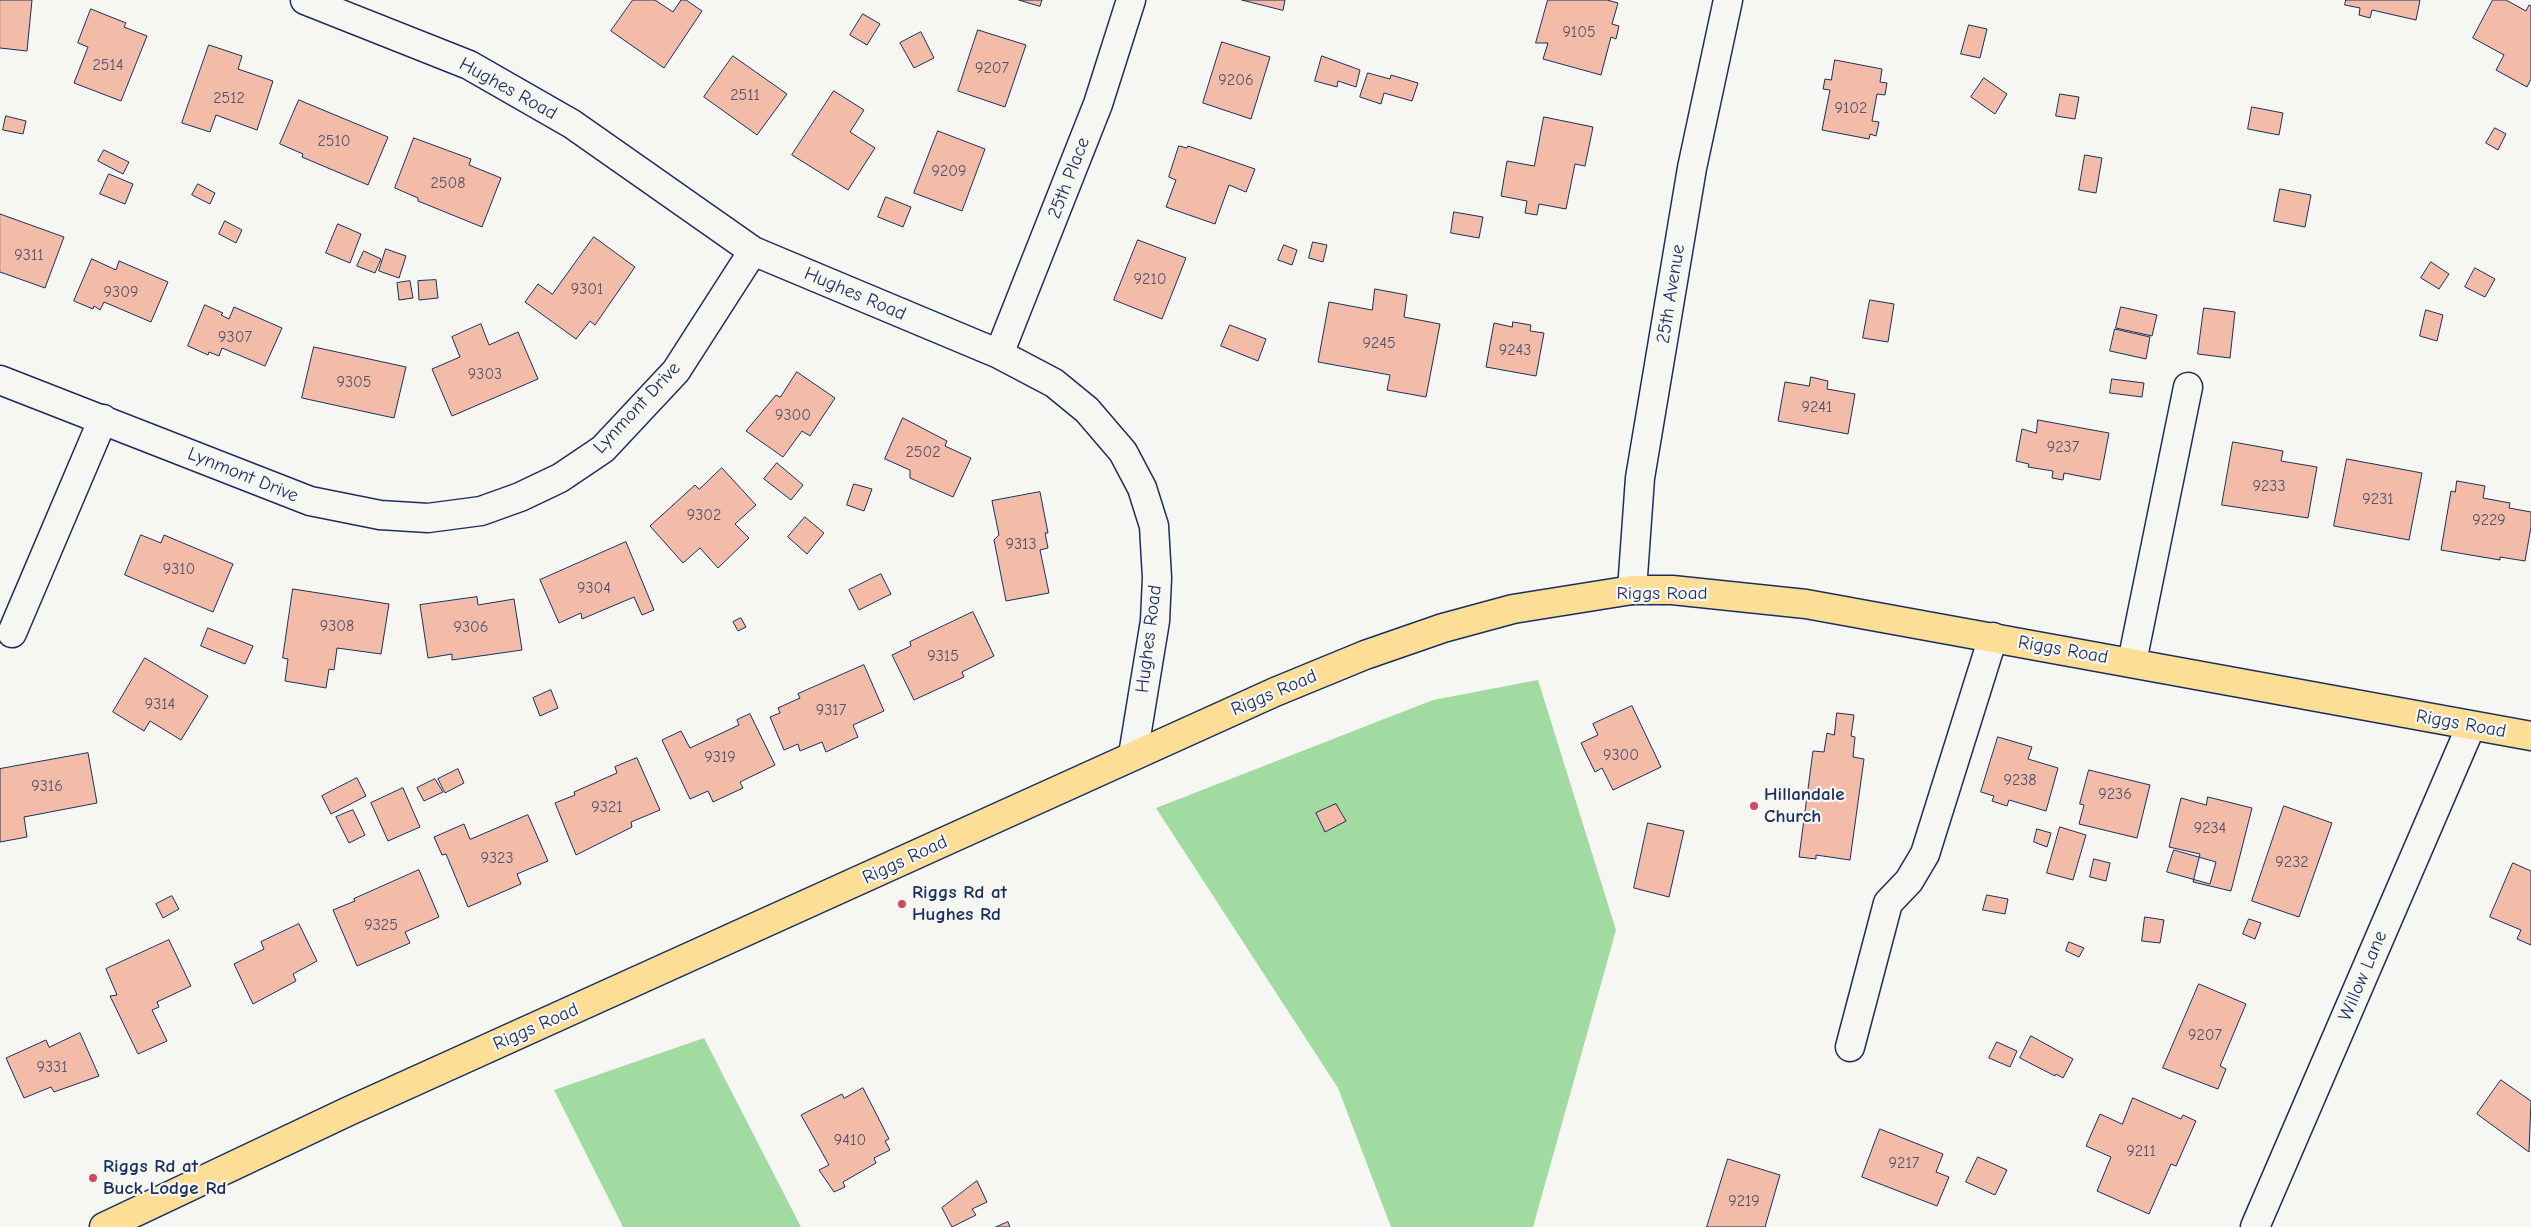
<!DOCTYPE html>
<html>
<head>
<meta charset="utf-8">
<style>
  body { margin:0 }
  canvas { display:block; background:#f6f6f2 }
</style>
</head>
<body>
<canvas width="2531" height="1227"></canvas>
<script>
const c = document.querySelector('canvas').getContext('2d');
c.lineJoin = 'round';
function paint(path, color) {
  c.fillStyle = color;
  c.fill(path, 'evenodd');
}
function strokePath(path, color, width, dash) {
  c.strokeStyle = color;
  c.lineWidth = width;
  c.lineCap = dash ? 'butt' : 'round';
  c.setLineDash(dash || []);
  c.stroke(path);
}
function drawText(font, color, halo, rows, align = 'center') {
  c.font = font + ' "Comic Neue",sans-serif';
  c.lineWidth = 4.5;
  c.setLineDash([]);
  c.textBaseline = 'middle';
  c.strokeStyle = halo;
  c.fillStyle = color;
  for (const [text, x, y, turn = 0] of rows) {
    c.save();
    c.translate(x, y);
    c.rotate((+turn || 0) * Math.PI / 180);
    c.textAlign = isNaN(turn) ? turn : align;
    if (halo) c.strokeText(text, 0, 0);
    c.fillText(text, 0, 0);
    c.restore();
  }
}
const green = new Path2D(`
  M 1538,680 L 1616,930 L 1533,1227 L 1391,1227 L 1338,1088 L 1156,808 L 1433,700 Z
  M 704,1038 L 801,1227 L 623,1227 L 554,1090 Z`);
const building = new Path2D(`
  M 0,0 L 32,0 L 27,51 L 0,48 Z
  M 633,0 L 655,0 L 673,12 L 681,0 L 686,0 L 702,11 L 664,68 L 611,31 Z
  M 1019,0 L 1042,0 L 1040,6 Z
  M 1242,0 L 1285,0 L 1283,10 Z
  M 1548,0 L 1607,0 L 1618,3 L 1612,24 L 1619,26 L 1616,39 L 1611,37 L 1601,75 L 1543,59 L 1548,43 L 1536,43 Z
  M 2346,0 L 2420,0 L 2416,20 L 2372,10 L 2370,18 L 2359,15 L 2360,8 L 2345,5 Z
  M 2493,0 L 2506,0 L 2526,11 L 2529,5 L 2531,6 L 2531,79 L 2527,87 L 2496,70 L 2504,55 L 2473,38 Z
  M 91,9 L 126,23 L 124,27 L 147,36 L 121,101 L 74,83 L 88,47 L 78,43 Z
  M 863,14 L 880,24 L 867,45 L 850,35 Z
  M 1969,25 L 1987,29 L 1980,58 L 1961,54 Z
  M 978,30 L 1026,45 L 1005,107 L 958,91 Z
  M 921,32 L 934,58 L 914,68 L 900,43 Z
  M 1222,42 L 1270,57 L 1251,119 L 1203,103 Z
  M 209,45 L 242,56 L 238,69 L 273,81 L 257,130 L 216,115 L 210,132 L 182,123 Z
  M 733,56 L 787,94 L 757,135 L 704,97 Z
  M 1322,56 L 1360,70 L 1356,87 L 1338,81 L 1337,87 L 1315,81 Z
  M 1835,60 L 1882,69 L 1880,82 L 1887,83 L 1885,95 L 1877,94 L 1872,121 L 1879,122 L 1876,136 L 1870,134 L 1869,139 L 1822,130 L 1830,90 L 1823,89 L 1825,79 L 1831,80 Z
  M 1368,73 L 1390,79 L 1391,75 L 1418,83 L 1412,101 L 1384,93 L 1381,104 L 1360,97 Z
  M 1984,78 L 2007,94 L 1995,114 L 1971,97 Z
  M 834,91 L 864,110 L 850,132 L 875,148 L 848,190 L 792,155 Z
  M 2060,94 L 2079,97 L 2075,119 L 2056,116 Z
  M 299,100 L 388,137 L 368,185 L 302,157 L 303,154 L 280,144 Z
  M 2252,107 L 2283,113 L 2279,135 L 2248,129 Z
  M 6,116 L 26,121 L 23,134 L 3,130 Z
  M 1544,117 L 1593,127 L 1585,166 L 1575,164 L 1566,209 L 1539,204 L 1537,215 L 1525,213 L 1527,201 L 1501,196 L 1507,161 L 1534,166 Z
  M 2495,128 L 2506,134 L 2498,150 L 2486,143 Z
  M 938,131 L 985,149 L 962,211 L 914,193 Z
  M 414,138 L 471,159 L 469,165 L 501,178 L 482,227 L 418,201 L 418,198 L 395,188 Z
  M 1179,146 L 1187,148 L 1188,146 L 1255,169 L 1246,192 L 1229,185 L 1215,224 L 1166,207 L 1176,180 L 1169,177 Z
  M 104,150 L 129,162 L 123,174 L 98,161 Z
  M 2085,155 L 2102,158 L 2096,193 L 2079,190 Z
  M 109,174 L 133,184 L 125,204 L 100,194 Z
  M 198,184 L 215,193 L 210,204 L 192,195 Z
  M 2280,189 L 2311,195 L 2305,227 L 2274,221 Z
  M 886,197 L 911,207 L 903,227 L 878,217 Z
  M 1454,212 L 1483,217 L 1479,238 L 1451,233 Z
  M 0,214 L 64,237 L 45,288 L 0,272 Z
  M 225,221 L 242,230 L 236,243 L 219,234 Z
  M 338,224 L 361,234 L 350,263 L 326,253 Z
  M 594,237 L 635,267 L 595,325 L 590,321 L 576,339 L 525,302 L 538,284 L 552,294 Z
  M 1138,240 L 1186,258 L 1162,319 L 1114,300 Z
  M 1313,242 L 1327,245 L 1323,262 L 1309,258 Z
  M 1284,245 L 1297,250 L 1292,265 L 1278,260 Z
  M 386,249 L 406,256 L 399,278 L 379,271 Z
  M 364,251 L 381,259 L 375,273 L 357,266 Z
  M 92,259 L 116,270 L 119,261 L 168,282 L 151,322 L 104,302 L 100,310 L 94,306 L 93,309 L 74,301 Z
  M 2431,262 L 2449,274 L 2439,289 L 2421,278 Z
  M 2475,268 L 2495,279 L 2485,297 L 2465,287 Z
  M 436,280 L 438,298 L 419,300 L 418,281 Z
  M 410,281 L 413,298 L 399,300 L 397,283 Z
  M 1375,289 L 1407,295 L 1404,317 L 1440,324 L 1426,397 L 1387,390 L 1390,375 L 1318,362 L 1329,302 L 1372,310 Z
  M 1870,300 L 1894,304 L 1888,342 L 1863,338 Z
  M 205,305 L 223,313 L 221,315 L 229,319 L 234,307 L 282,328 L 265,366 L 222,348 L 219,356 L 209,352 L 208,355 L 188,346 Z
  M 2121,307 L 2157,315 L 2152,336 L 2116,328 Z
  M 2204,308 L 2235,312 L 2230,358 L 2198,354 Z
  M 2426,310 L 2443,315 L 2437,341 L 2420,336 Z
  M 1513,322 L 1531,325 L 1530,331 L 1544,333 L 1536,376 L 1486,367 L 1494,323 L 1512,327 Z
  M 481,324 L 489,345 L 518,332 L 538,379 L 452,416 L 432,369 L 460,357 L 452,337 Z
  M 1230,325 L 1266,339 L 1258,361 L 1221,346 Z
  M 2115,329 L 2150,337 L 2146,359 L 2110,351 Z
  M 314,347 L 406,367 L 394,418 L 302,398 Z
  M 797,372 L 835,398 L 810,436 L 802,431 L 783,457 L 746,431 L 776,395 L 780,397 Z
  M 1811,377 L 1828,381 L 1827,389 L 1855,394 L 1848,434 L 1778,421 L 1785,382 L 1809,386 Z
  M 2112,379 L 2144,383 L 2142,397 L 2110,393 Z
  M 903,418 L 947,441 L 945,446 L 971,458 L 953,497 L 910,478 L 910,470 L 885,459 Z
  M 2038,420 L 2109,433 L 2100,480 L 2064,473 L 2063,480 L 2052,478 L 2053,471 L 2028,467 L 2029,464 L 2016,461 L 2022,429 L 2036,433 Z
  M 2233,442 L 2283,451 L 2281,461 L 2317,467 L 2308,518 L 2222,505 Z
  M 2347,459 L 2422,473 L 2409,540 L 2334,526 Z
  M 777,463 L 803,485 L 791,500 L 764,479 Z
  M 722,468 L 756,505 L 735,524 L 749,538 L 718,568 L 700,548 L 683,563 L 650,526 L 695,485 L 699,489 Z
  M 2457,481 L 2485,486 L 2483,498 L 2510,503 L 2509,508 L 2531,512 L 2531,527 L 2525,561 L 2500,557 L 2500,560 L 2441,550 L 2451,491 L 2455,492 Z
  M 854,484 L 872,489 L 864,511 L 847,505 Z
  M 1040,492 L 1048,533 L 1045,533 L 1048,548 L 1040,550 L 1049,593 L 1006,601 L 994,540 L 999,535 L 992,501 Z
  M 805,517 L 824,533 L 807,554 L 788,537 Z
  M 141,535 L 161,543 L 164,535 L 233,564 L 213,612 L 125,575 Z
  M 626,542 L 654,610 L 642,615 L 634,597 L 582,619 L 581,613 L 559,623 L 540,580 Z
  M 881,574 L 891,594 L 859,610 L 849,590 Z
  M 293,589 L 389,604 L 381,654 L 337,648 L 334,670 L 329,669 L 326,688 L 285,681 L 288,659 L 283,658 Z
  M 477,597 L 478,605 L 514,599 L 522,650 L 452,660 L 452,654 L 428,658 L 420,605 Z
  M 973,612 L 994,656 L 962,672 L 964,677 L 914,700 L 892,655 L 911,646 L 910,642 Z
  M 741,618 L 746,627 L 738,631 L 733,622 Z
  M 208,628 L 253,646 L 245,664 L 201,646 Z
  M 145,658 L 208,696 L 181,740 L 150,721 L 144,731 L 113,712 Z
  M 864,665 L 884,711 L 853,725 L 858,737 L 826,752 L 822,742 L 800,751 L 798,744 L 784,750 L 770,717 L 780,713 L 778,708 L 800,698 L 798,694 Z
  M 551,690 L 558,708 L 540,716 L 533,698 Z
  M 1632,706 L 1661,767 L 1613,790 L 1602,768 L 1595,772 L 1581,743 L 1598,735 L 1593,724 Z
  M 1837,713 L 1854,715 L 1851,736 L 1855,737 L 1853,757 L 1864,759 L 1850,860 L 1816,855 L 1816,859 L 1799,857 L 1813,751 L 1824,752 L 1827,733 L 1834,735 Z
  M 750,714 L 775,765 L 740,782 L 743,788 L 713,802 L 708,791 L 690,799 L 662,740 L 681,731 L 690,748 L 739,725 L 737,720 Z
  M 1998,737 L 2032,747 L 2028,759 L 2058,768 L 2046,811 L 2009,800 L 2007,806 L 1992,801 L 1994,796 L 1981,792 Z
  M 88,753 L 97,803 L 24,817 L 27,837 L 0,842 L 0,769 Z
  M 637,758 L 660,810 L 631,822 L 632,827 L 576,855 L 555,803 L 575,795 L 574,792 L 617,773 L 615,767 Z
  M 458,769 L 464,783 L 445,793 L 438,779 Z
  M 2089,770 L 2150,785 L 2137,838 L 2079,824 L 2084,805 L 2080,804 Z
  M 357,778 L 366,796 L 331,814 L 322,796 Z
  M 435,779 L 443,792 L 424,801 L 417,788 Z
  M 403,788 L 420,827 L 388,841 L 371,803 Z
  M 2208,797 L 2252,808 L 2231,891 L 2193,882 L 2200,854 L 2169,847 L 2181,798 L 2206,805 Z
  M 1336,804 L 1346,821 L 1325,832 L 1316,813 Z
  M 2284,806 L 2332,823 L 2299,917 L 2252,901 Z
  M 353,810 L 365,835 L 349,843 L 336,817 Z
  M 528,815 L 548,861 L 517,874 L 521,884 L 468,907 L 446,854 L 442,855 L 434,837 L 464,824 L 470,839 Z
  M 1648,823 L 1684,831 L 1669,897 L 1634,888 Z
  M 2060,827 L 2086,835 L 2073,880 L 2047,873 Z
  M 2037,829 L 2051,833 L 2047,847 L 2034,842 Z
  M 2174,850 L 2216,862 L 2210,884 L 2167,872 Z
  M 2094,859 L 2110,863 L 2106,881 L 2090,877 Z
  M 2513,863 L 2531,871 L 2531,945 L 2517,939 L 2521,930 L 2490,917 Z
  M 419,870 L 439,917 L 405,932 L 410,943 L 357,966 L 333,910 L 355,901 L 354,899 Z
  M 1987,895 L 2008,899 L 2005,914 L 1983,910 Z
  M 172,896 L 179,909 L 163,918 L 156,904 Z
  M 2145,917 L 2164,920 L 2160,943 L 2142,941 Z
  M 2249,919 L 2261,923 L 2255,939 L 2243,934 Z
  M 299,924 L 317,961 L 293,974 L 296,981 L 253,1004 L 234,964 L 264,949 L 261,942 Z
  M 169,940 L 191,986 L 157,1002 L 159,1007 L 152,1010 L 167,1041 L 138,1054 L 110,996 L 117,995 L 106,969 Z
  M 2069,942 L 2084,948 L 2079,957 L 2066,951 Z
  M 2199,984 L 2246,1004 L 2220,1066 L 2226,1069 L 2218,1089 L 2163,1068 Z
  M 80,1033 L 99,1076 L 54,1092 L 51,1087 L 24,1098 L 6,1058 L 46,1040 L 49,1047 Z
  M 2031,1036 L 2073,1059 L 2063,1078 L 2056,1074 L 2055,1076 L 2020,1058 Z
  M 1997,1042 L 2017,1051 L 2010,1067 L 1989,1058 Z
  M 2501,1080 L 2531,1101 L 2529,1152 L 2477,1114 Z
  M 863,1088 L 889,1139 L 885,1141 L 890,1150 L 874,1158 L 876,1163 L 843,1182 L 845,1187 L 834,1192 L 819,1170 L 829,1165 L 801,1115 L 842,1094 L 844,1098 Z
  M 2133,1098 L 2181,1119 L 2183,1115 L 2196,1121 L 2176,1166 L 2171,1164 L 2149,1214 L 2097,1191 L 2111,1157 L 2086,1146 L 2100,1114 L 2122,1124 Z
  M 1880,1129 L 1943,1154 L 1936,1172 L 1949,1177 L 1937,1206 L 1862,1177 Z
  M 1978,1157 L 2007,1170 L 1995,1195 L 1966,1182 Z
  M 1728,1159 L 1780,1175 L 1765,1227 L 1707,1227 Z
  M 977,1181 L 987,1202 L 972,1209 L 976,1215 L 952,1227 L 942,1208 Z
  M 1008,1222 L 1010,1227 L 996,1227 Z`);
const minor = new Path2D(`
  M 305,0 L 469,65 L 572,124 L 753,251 L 999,354 L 1054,383 L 1087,410 L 1123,452 L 1142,488 L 1154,526 L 1157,578 L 1155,621 L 1133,755
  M 999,354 L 1098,104 L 1131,0
  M 0,380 L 310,501 L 380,515 L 428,518 L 481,511 L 520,497 L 560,478 L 603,449 L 676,371 L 753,251
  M 1632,590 L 1640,478 L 1692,168 L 1728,0
  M 12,633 L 103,419
  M 2132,662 L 2188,387
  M 1850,1047 L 1888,903 L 1909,881 L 1925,854 L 1993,637
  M 2255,1227 L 2471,726`);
const major = new Path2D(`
  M 104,1227 L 349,1111 L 1275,692 L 1365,655 L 1443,628 L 1513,609 L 1632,590 L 1672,590 L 1806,604 L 2531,736`);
const markers = [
  [1754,806,5,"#d1495b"],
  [902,904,5,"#d1495b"],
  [93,1178,5,"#d1495b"]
];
const numberNames = [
  ["9105",1579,32],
  ["2514",108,65],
  ["9207",992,68],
  ["9206",1236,80],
  ["2511",745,95],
  ["2512",229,98],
  ["9102",1851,108],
  ["2510",334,141],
  ["9209",949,171],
  ["2508",448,183],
  ["9311",29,255],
  ["9210",1150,279],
  ["9301",587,289],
  ["9309",121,292],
  ["9307",235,337],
  ["9245",1379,343],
  ["9243",1515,350],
  ["9303",485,374],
  ["9305",354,382],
  ["9241",1817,407],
  ["9300",793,415],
  ["9237",2063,447],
  ["2502",923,452],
  ["9233",2269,486],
  ["9231",2378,499],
  ["9302",704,515],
  ["9229",2489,520],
  ["9313",1021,544],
  ["9310",179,569],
  ["9304",594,588],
  ["9308",337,626],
  ["9306",471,627],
  ["9315",943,656],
  ["9314",160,704],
  ["9317",831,710],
  ["9300",1621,755],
  ["9319",720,757],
  ["9238",2020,780],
  ["9316",47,786],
  ["9236",2115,794],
  ["9321",607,807],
  ["9234",2210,828],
  ["9323",497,858],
  ["9232",2292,862],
  ["9325",381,925],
  ["9207",2205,1035],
  ["9331",52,1067],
  ["9410",850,1140],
  ["9211",2141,1151],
  ["9217",1904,1163],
  ["9219",1744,1201]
];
const streetNames = [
  ["Hughes Road",508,89,29],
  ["25th Place",1069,178,-69],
  ["Hughes Road",855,294,23],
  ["25th Avenue",1671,294,-81],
  ["Lynmont Drive",637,408,-47],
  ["Lynmont Drive",243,475,22],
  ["Riggs Road",1662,594],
  ["Hughes Road",1149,639,-83],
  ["Riggs Road",2063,650,10],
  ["Riggs Road",1274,693,-23],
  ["Riggs Road",2461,724,10],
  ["Riggs Road",905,860,-25],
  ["Willow Lane",2363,976,-67],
  ["Riggs Road",536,1027,-24]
];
const poiNames = [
  ["Hillandale",1764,795],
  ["Church",1764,817],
  ["Riggs Rd at",912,893],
  ["Hughes Rd",912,915],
  ["Riggs Rd at",103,1167],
  ["Buck Lodge Rd",103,1189]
];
paint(green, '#a1dba1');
paint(building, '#f3bca8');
strokePath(building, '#1b2f5e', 1);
strokePath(minor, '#1b2f5e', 31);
strokePath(major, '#1b2f5e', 31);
strokePath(minor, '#f6f6f2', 28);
strokePath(major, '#fcde96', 28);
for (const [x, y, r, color] of markers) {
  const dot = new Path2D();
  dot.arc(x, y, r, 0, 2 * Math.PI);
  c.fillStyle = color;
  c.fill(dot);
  strokePath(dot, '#f6f6f2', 2);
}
drawText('16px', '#515270', null, numberNames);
drawText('19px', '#1b2f5e', '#f6f6f2', streetNames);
drawText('bold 19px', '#1b2f5e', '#f6f6f2', poiNames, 'left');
</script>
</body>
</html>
